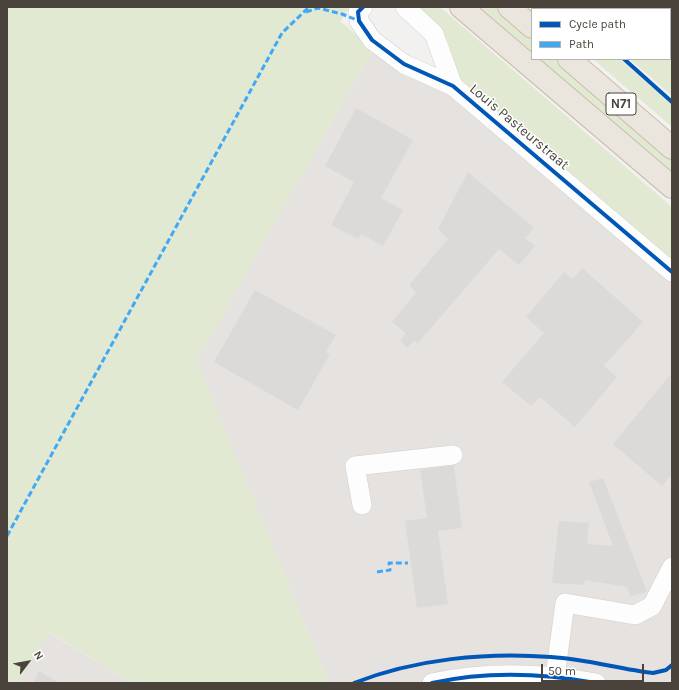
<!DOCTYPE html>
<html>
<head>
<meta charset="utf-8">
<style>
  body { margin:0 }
  #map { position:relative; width:679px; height:690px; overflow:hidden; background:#f3f1ef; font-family:Karla,sans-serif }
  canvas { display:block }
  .frame { position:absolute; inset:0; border:8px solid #49433b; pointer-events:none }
  .legend { position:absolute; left:531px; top:8px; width:140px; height:52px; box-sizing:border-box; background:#fff; border:1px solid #b6b4b1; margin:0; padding:5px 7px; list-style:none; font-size:12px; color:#49433b }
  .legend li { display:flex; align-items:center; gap:8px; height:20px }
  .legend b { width:20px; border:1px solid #b6b4b1 }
  .north { position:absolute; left:8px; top:642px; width:40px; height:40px; -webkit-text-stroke:3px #fff; paint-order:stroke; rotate:58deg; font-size:11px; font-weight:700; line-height:16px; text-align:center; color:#49433b }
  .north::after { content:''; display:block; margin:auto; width:14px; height:18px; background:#49433b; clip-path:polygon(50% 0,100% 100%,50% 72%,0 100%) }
  .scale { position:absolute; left:541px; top:664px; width:103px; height:18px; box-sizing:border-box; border:2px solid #49433b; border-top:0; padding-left:5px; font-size:12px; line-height:14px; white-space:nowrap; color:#49433b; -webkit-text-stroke:3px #fff; paint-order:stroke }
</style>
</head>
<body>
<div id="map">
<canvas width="679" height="690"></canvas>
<div class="frame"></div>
<ul class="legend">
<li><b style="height:5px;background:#0057b8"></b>Cycle path</li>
<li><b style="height:5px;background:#3fa9f5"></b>Path</li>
</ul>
<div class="north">N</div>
<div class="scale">50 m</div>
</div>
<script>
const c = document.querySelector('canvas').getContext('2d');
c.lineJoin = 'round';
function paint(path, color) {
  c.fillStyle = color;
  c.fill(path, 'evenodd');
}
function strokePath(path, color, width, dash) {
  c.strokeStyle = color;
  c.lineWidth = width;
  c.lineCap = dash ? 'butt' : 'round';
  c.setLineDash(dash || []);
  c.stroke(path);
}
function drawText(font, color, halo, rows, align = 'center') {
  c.font = font + ' Karla,sans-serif';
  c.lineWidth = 3;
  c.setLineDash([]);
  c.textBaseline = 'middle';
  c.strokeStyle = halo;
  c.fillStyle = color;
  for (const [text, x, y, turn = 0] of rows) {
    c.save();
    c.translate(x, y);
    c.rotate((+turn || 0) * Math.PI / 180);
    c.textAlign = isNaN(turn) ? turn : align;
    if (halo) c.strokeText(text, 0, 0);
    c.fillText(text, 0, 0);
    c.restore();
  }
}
const industrial = new Path2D(`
  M 373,49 L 404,75 L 442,87 L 672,282 L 672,683 L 329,683 L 196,361 Z
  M 48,632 L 132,683 L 18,683 Z`);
const green = new Path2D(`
  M 7,7 L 351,7 L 340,21 L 373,49 L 197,361 L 329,683 L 132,683 L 49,632 L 18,683 L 7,683 Z
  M 413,7 L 440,7 L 672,207 L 672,263 L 460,82 L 448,42 L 441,30 Z
  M 476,7 L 497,7 L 532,37 L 532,55 Z
  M 572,7 L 672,7 L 672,96 L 630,59 L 670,59 L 670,9 L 575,9 Z
  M 536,59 L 558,59 L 672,159 L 672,177 Z
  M 593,59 L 620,59 L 672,105 L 672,127 Z`);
const building = new Path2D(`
  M 356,108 L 413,140 L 381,198 L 403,210 L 383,246 L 361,234 L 358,239 L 331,225 L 354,182 L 325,166 Z
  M 468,172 L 534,228 L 525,238 L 535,246 L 519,265 L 499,249 L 418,343 L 414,340 L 408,348 L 400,341 L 406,333 L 392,322 L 416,293 L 409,285 L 448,239 L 438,229 Z
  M 582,268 L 643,322 L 604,366 L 617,377 L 575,427 L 540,397 L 531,406 L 502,382 L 544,333 L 526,317 L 564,272 L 573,279 Z
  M 255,290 L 336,335 L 326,352 L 330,354 L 298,410 L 214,362 Z
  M 672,373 L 672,474 L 662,486 L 613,444 Z
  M 454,465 L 462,528 L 438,531 L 448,604 L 417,608 L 405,521 L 427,518 L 420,470 Z
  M 603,478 L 647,592 L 631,596 L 627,587 L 585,580 L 584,585 L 552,583 L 559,521 L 589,523 L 587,544 L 613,546 L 589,482 Z
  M 39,671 L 60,683 L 33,683 Z`);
const minor = new Path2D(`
  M 363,7 L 358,12 L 359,21 L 372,40 L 404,64 L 453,86 L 672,272
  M 405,7 L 434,34 L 453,86
  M 362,505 L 355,466 L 453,455
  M 555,677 L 565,603 L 635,615 L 652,606 L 672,567
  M 432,683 C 486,671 542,673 596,683`);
const highway = new Path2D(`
  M 461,7 L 672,187
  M 509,7 L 532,27
  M 569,59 L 672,148`);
const quiet = new Path2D(`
  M 306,12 L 318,8 L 342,14 L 359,21
  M 7,536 L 282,33 L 309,7
  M 377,572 L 390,570 L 389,563 L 408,563`);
const cycleway = new Path2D(`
  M 363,7 L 358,12 L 359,21 L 372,40 L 404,64 L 453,86 L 672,272
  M 624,59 L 672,102
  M 354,683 C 415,659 486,652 551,657 C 586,659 619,669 653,673 L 666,670 L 672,665
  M 432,683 C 486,671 542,673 596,683`);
const shields = [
  [621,104,30]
];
const shieldNames = [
  ["N71",621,104]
];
const streetNames = [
  ["Louis Pasteurstraat",519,127,40]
];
paint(industrial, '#e5e2df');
paint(green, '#e1e9d2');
paint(building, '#dcdad8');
strokePath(minor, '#d1cfcc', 20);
strokePath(highway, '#c8bdae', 24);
strokePath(minor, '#fdfdfd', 19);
strokePath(highway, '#ebe6dd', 22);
strokePath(quiet, '#3fa9f5', 3, [6, 3]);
strokePath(cycleway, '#0057b8', 4);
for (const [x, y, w] of shields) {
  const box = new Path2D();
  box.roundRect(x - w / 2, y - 11, w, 22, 3);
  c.fillStyle = '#fff';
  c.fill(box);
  strokePath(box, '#49433b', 1);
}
drawText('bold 13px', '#49433b', null, shieldNames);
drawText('14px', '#49433b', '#fff', streetNames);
</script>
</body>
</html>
